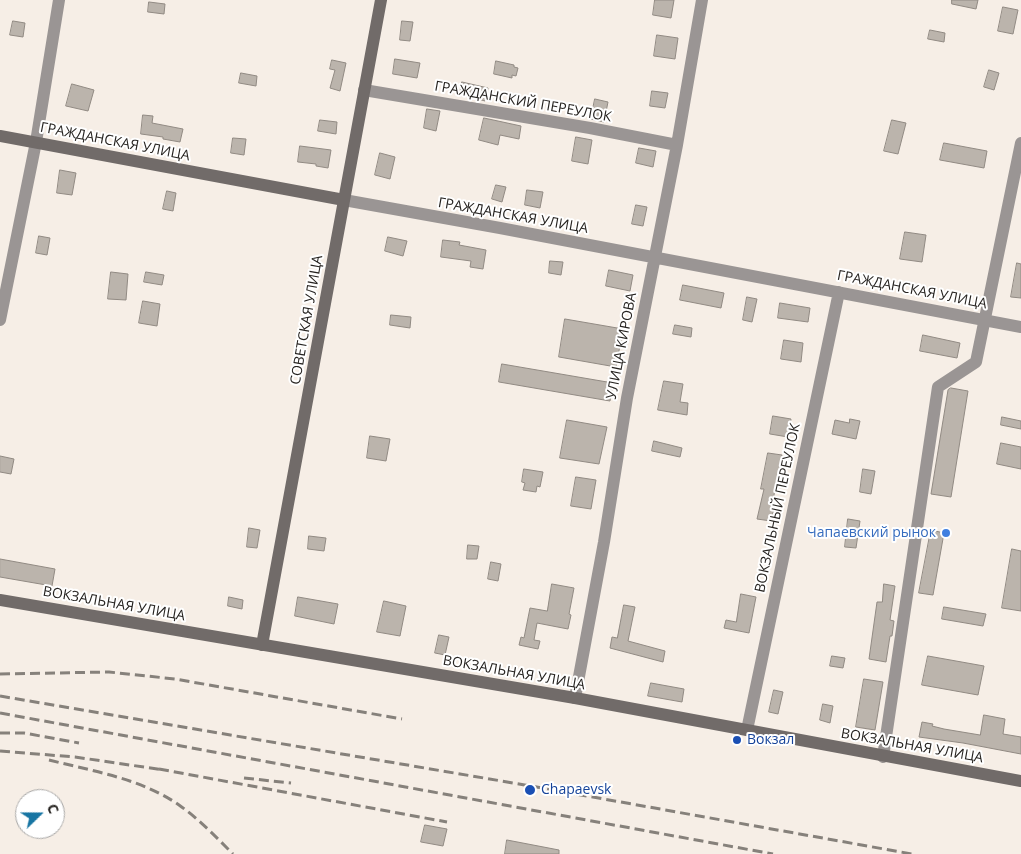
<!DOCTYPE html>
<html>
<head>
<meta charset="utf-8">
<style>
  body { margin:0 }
  #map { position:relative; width:1021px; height:854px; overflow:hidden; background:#f6eee6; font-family:"Open Sans",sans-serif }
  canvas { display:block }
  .north { position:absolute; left:15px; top:789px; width:50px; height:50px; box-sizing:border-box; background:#fff; border:1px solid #a8a7a6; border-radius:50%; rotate:68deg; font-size:14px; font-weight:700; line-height:20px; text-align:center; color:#262320 }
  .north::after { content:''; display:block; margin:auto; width:18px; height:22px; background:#1775a3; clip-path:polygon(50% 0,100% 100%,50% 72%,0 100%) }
</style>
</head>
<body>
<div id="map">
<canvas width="1021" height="854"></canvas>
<div class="north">С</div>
</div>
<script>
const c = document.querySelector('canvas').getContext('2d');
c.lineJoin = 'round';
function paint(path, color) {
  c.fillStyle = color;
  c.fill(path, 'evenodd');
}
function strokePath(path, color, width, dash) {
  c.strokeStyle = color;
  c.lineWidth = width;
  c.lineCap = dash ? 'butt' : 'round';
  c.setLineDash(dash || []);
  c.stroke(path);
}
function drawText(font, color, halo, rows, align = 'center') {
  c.font = font + ' "Open Sans",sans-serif';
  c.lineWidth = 4;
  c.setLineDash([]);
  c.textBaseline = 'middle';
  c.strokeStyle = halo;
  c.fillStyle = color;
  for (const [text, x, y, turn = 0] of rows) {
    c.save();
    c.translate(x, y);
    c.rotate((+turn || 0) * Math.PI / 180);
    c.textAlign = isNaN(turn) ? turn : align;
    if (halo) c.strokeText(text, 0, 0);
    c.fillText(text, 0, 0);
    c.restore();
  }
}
const building = new Path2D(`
  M 655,0 L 674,0 L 671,18 L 653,15 Z
  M 952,0 L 978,0 L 976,9 L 952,4 Z
  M 149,2 L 165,4 L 164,14 L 148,12 Z
  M 1003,7 L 1018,10 L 1013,34 L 998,31 Z
  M 13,21 L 25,23 L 23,37 L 10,35 Z
  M 402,21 L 413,22 L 410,41 L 400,40 Z
  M 930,30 L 945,33 L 944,42 L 928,39 Z
  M 657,35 L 678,38 L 675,59 L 654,56 Z
  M 395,59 L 420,63 L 417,78 L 393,74 Z
  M 332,60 L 346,63 L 340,91 L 330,88 L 335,70 L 330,69 Z
  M 496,61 L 514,65 L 514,67 L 518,68 L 516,76 L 512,75 L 512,78 L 494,74 Z
  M 989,70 L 999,73 L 994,90 L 984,87 Z
  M 241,73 L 257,76 L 256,86 L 239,83 Z
  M 462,82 L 488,88 L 485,101 L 460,94 Z
  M 72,84 L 94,90 L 88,111 L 66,106 Z
  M 652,91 L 668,93 L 665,108 L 650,106 Z
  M 595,99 L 608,102 L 604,122 L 591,119 Z
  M 427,109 L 440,111 L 436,131 L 424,128 Z
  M 143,115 L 153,116 L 152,123 L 183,129 L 180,142 L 163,139 L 163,137 L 141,134 Z
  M 484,118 L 521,126 L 519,139 L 500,135 L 498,145 L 479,140 Z
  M 320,120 L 337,122 L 336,134 L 318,131 Z
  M 892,120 L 906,123 L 898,154 L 884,151 Z
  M 576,137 L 592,140 L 588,164 L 572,161 Z
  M 233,138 L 246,139 L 244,155 L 231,153 Z
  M 944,143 L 987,151 L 984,168 L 940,160 Z
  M 300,146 L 331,150 L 328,168 L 316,166 L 316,164 L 298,162 Z
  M 639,148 L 656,151 L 653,167 L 636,163 Z
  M 380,153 L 395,157 L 390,179 L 375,175 Z
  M 60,170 L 76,173 L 72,195 L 57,193 Z
  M 496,185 L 506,187 L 502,202 L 492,199 Z
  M 527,190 L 543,192 L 540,208 L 525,205 Z
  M 167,191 L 176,193 L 173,211 L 163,209 Z
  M 636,205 L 647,207 L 643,226 L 632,224 Z
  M 905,232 L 926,235 L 922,262 L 900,259 Z
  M 39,236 L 50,238 L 47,255 L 36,253 Z
  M 388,237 L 407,241 L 403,256 L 385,251 Z
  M 443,240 L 460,242 L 459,245 L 486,250 L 483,269 L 470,267 L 471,261 L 441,257 Z
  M 550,261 L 563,262 L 561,275 L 549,273 Z
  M 1017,263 L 1021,264 L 1021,298 L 1011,297 Z
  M 609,270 L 633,275 L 630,291 L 606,286 Z
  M 111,272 L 128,274 L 126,300 L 108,299 Z
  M 146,272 L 164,275 L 162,285 L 144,282 Z
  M 683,285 L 724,293 L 721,308 L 680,300 Z
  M 747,297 L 757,299 L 752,322 L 743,320 Z
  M 143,301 L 160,304 L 157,326 L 139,323 Z
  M 780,303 L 810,308 L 808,322 L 778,318 Z
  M 391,315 L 411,317 L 410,328 L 390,325 Z
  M 565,319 L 623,329 L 616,367 L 559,357 Z
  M 675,325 L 692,328 L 691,337 L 673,334 Z
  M 923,335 L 960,343 L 957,358 L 920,351 Z
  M 784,340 L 803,343 L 801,362 L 781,359 Z
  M 502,364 L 613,383 L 610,401 L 499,382 Z
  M 664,381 L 683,384 L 680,402 L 688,403 L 687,415 L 658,410 Z
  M 951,388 L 968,391 L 951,497 L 931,494 L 948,390 Z
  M 773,416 L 791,419 L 788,437 L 770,434 Z
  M 1002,417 L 1021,421 L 1021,429 L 1001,425 Z
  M 850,419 L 860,421 L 856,439 L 832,434 L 835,420 L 849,423 Z
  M 567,420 L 607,427 L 599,464 L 560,458 Z
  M 370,436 L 390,439 L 386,461 L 367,458 Z
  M 654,441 L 682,448 L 680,457 L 652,451 Z
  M 1001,443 L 1021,447 L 1021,469 L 997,464 Z
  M 768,453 L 782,455 L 773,500 L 776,501 L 771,521 L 757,519 L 764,489 L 761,489 Z
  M 0,456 L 14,459 L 11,474 L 0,472 Z
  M 524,469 L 543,472 L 540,487 L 537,486 L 536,492 L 523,490 L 525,483 L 522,482 Z
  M 863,469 L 875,471 L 871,494 L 860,492 Z
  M 576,477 L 596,480 L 591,509 L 571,506 Z
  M 848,519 L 860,521 L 856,548 L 845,547 Z
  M 249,528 L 260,530 L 257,548 L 247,547 Z
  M 931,530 L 944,533 L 933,595 L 919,593 Z
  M 309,536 L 326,538 L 324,551 L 308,549 Z
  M 468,545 L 479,546 L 477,559 L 467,559 Z
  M 1012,549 L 1021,551 L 1021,611 L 1002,608 Z
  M 0,559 L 55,569 L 52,586 L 0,577 Z
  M 491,562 L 501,564 L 498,581 L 488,579 Z
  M 552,584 L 574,588 L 569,614 L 571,615 L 568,629 L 537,623 L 534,640 L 540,641 L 538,649 L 519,645 L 521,637 L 524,638 L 530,608 L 547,611 Z
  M 884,584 L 895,586 L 890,620 L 894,621 L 892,636 L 890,636 L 886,662 L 869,659 L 877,602 L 882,602 Z
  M 741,594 L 756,597 L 749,633 L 724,628 L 726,620 L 736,622 Z
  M 229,597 L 243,600 L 242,609 L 228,606 Z
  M 298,597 L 338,604 L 334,624 L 295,616 Z
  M 384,601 L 406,606 L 400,636 L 377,632 Z
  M 624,605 L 635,607 L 628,641 L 665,651 L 663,662 L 610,648 L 612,637 L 617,638 Z
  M 944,607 L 986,614 L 983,626 L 942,619 Z
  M 439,635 L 449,637 L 445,655 L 435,653 Z
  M 832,656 L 845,658 L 843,668 L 830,666 Z
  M 928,656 L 984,666 L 978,695 L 922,685 Z
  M 864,679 L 883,682 L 875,730 L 856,727 Z
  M 651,683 L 684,689 L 682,702 L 648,696 Z
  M 774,690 L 783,692 L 778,714 L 769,712 Z
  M 823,704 L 833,706 L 830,723 L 820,720 Z
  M 984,715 L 1005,719 L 1003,734 L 1021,737 L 1021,754 L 963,743 L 919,737 L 922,722 L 933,724 L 932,726 L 944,729 L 980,735 Z
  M 425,825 L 447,829 L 443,846 L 421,842 Z
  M 507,840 L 559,850 L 559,854 L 505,854 Z`);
const street = new Path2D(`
  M 364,90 L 590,128 L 677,145
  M 344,200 L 500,228 L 1021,327
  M 0,320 L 36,142 L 59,0
  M 575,698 L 604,542 L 627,398 L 677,145 L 702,0
  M 747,730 L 839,292
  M 883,757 L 938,387 L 976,362 L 1021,143`);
const secondary = new Path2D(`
  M 0,136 L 344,200
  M 0,600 L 575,698 L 1021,781
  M 262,645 L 381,0`);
const rail = new Path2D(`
  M 0,674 L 109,672 L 175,679 L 402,719
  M 0,696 L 531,786 L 912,854
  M 0,713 L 773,854
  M 0,733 L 24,733 L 79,743
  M 0,751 L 75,757 L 164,770
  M 49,760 C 93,771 142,779 179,805 C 199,819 216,837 233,854
  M 159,769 L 447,822
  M 244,778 L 291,783`);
const markers = [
  [946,533,5,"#3f7fe0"],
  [737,740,5,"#1a4fb4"],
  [530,790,6,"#1a4fb4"]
];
const streetNames = [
  ["ГРАЖДАНСКИЙ ПЕРЕУЛОК",523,102,10],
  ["ГРАЖДАНСКАЯ УЛИЦА",115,142,11],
  ["ГРАЖДАНСКАЯ УЛИЦА",513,216,10],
  ["ГРАЖДАНСКАЯ УЛИЦА",912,290,11],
  ["СОВЕТСКАЯ УЛИЦА",307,320,-80],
  ["УЛИЦА КИРОВА",622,346,-79],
  ["ВОКЗАЛЬНЫЙ ПЕРЕУЛОК",778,508,-78],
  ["ВОКЗАЛЬНАЯ УЛИЦА",114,604,10],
  ["ВОКЗАЛЬНАЯ УЛИЦА",514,673,10],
  ["ВОКЗАЛЬНАЯ УЛИЦА",912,746,10]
];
const shopNames = [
  ["Чапаевский рынок",936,533]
];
const transitNames = [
  ["Вокзал",747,740],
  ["Chapaevsk",541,790]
];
paint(building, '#bbb4ac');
strokePath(building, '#918a83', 1);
strokePath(street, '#9a9594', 12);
strokePath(secondary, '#716b69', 12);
strokePath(rail, '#86817b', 3, [10, 5]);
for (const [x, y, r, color] of markers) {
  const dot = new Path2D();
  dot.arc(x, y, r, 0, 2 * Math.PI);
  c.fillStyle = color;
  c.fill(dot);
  strokePath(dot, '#fff', 2);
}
drawText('14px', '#262320', '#fff', streetNames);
drawText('14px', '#366cbe', '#fff', shopNames, 'right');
drawText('14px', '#164399', '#fff', transitNames, 'left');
</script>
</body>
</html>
